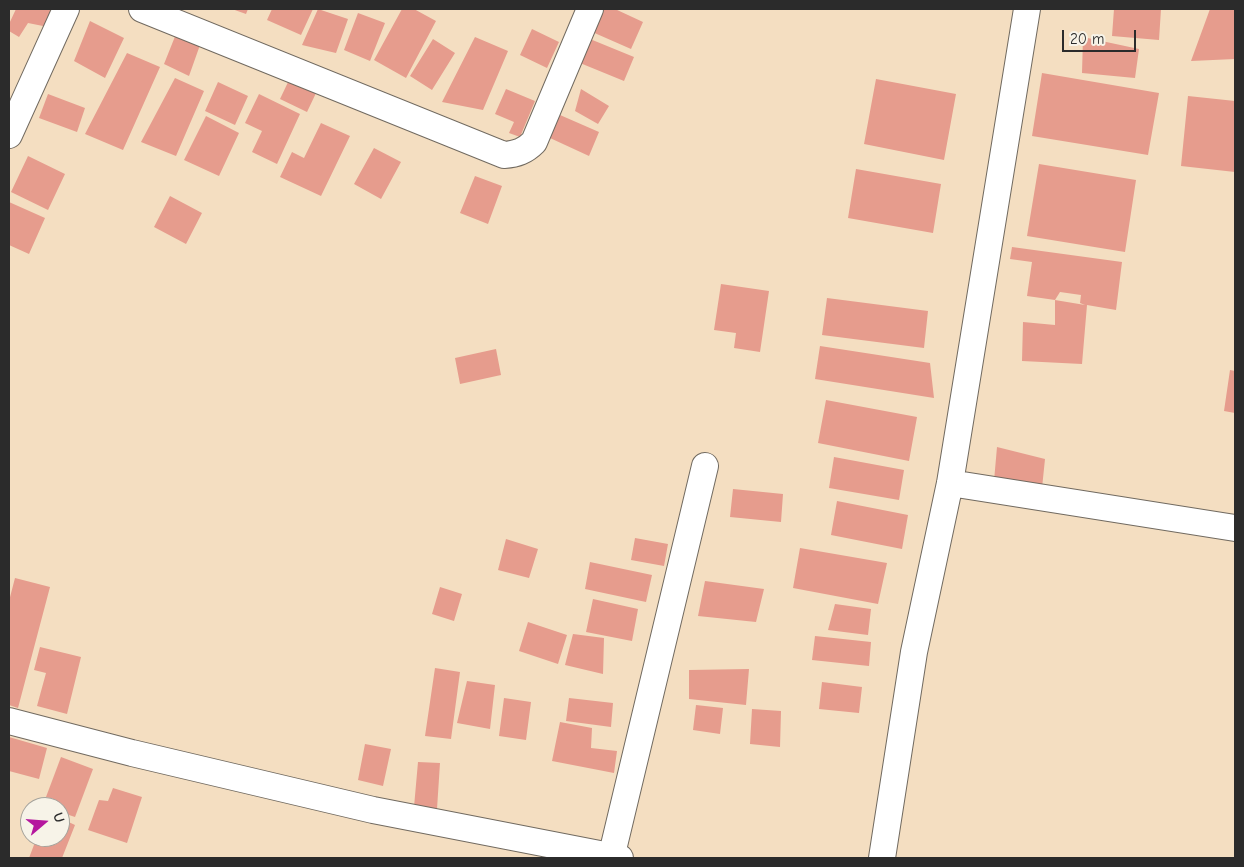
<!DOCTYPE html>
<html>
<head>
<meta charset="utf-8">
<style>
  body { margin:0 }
  #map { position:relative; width:1244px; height:867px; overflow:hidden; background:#f4dec1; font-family:"Comic Neue",sans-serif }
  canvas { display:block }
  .frame { position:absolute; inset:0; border:10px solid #2b2b2b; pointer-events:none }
  .north { position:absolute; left:20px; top:797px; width:50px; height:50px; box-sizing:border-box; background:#f7f3e8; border:1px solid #a5a39c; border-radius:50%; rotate:72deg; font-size:14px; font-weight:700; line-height:20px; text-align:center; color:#2b2b2b }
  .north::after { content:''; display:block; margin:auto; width:18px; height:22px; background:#b5179e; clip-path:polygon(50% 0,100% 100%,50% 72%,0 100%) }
  .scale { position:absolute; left:1062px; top:30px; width:74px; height:22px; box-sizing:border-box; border:2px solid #2b2b2b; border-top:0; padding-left:6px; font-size:15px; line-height:18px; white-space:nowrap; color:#2b2b2b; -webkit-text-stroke:4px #f7f3e8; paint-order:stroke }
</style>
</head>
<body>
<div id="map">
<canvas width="1244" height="867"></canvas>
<div class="frame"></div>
<div class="north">U</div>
<div class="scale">20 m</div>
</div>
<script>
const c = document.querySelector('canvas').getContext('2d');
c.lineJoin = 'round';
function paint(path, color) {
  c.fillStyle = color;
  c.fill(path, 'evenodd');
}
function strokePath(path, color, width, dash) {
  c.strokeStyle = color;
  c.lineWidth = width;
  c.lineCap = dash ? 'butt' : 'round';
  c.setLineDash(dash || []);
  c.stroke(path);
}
const building = new Path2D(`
  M 16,9 L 57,9 L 48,27 L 28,23 L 19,37 L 9,31 L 9,24 Z
  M 232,9 L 248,9 L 246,14 Z
  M 272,9 L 313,9 L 301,35 L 267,20 Z
  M 318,9 L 348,19 L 336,53 L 302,45 Z
  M 402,9 L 414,9 L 436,21 L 406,78 L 374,60 Z
  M 600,9 L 615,9 L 643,22 L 631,49 L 590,31 Z
  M 1114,9 L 1161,9 L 1159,40 L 1112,36 Z
  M 1210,9 L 1235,9 L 1235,59 L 1191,61 Z
  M 358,13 L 385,23 L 370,61 L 344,50 Z
  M 90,21 L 124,38 L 105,78 L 74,61 Z
  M 532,29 L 559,42 L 547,68 L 520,55 Z
  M 176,34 L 200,45 L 189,76 L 164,64 Z
  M 475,37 L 508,51 L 483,110 L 442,102 Z
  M 1083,37 L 1139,49 L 1135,78 L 1082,73 Z
  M 433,39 L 455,53 L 432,90 L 410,76 Z
  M 590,39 L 634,57 L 624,81 L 580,63 Z
  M 127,53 L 160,67 L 123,150 L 85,134 Z
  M 1042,73 L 1159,93 L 1148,155 L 1032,136 Z
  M 175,78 L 204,91 L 176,156 L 141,142 Z
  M 290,78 L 317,91 L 307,112 L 280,99 Z
  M 876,79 L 956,94 L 944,160 L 864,144 Z
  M 218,82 L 248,96 L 235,125 L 205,111 Z
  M 506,89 L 535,101 L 520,137 L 509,133 L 514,122 L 495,114 Z
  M 581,89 L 609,106 L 598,124 L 575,111 Z
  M 48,94 L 85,108 L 77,132 L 39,118 Z
  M 259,94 L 300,114 L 277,164 L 252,152 L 262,131 L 245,123 Z
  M 1188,96 L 1235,101 L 1235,172 L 1181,166 Z
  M 560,115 L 599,132 L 589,156 L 550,138 Z
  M 206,116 L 239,133 L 219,176 L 184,160 Z
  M 321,123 L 350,136 L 321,196 L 280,177 L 292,152 L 304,158 Z
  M 374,148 L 401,162 L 381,199 L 354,184 Z
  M 28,156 L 65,174 L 48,210 L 11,192 Z
  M 1039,164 L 1136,180 L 1125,252 L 1027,236 Z
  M 856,169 L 941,184 L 933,233 L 848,218 Z
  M 475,176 L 502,186 L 488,224 L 460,213 Z
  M 170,196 L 202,213 L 186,244 L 154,227 Z
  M 9,202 L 45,218 L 29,254 L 9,245 Z
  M 1012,247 L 1122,262 L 1116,310 L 1087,305 L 1082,364 L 1022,361 L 1023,322 L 1055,325 L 1055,300 L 1085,305 L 1080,303 L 1081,295 L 1060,292 L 1055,300 L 1027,296 L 1032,262 L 1010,259 Z
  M 721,284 L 769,291 L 760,352 L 734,348 L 736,333 L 714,330 Z
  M 827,298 L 928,311 L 924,348 L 822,335 Z
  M 820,346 L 930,363 L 934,398 L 815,379 Z
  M 496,349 L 501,375 L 460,384 L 455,358 Z
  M 1230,370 L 1235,371 L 1235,413 L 1224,411 Z
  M 826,400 L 917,417 L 909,461 L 818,443 Z
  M 997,447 L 1045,459 L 1042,488 L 994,481 Z
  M 834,457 L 904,470 L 899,500 L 829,488 Z
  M 733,489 L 783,494 L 781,522 L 730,517 Z
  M 837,501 L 908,515 L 902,549 L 831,535 Z
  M 635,538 L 668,544 L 664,566 L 631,560 Z
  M 506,539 L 538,549 L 529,578 L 498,570 Z
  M 800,548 L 887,563 L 878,604 L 793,588 Z
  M 590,562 L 652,575 L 646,602 L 585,589 Z
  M 15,578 L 50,587 L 18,708 L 9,705 L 9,601 Z
  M 705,581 L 764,589 L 756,622 L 698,616 Z
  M 440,587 L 462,594 L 454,621 L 432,614 Z
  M 593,599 L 638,609 L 632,641 L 586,632 Z
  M 835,604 L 871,609 L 868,635 L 828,630 Z
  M 528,622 L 567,635 L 558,664 L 519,651 Z
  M 573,634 L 604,638 L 603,674 L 565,665 Z
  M 815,636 L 871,642 L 869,666 L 812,660 Z
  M 40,647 L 81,657 L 67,714 L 37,706 L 46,673 L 34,670 Z
  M 435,668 L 460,672 L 451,739 L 425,736 Z
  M 749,669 L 746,705 L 689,699 L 689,670 Z
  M 467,681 L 495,685 L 490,729 L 457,723 Z
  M 822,682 L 862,687 L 859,713 L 819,709 Z
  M 504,698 L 531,702 L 526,740 L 499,736 Z
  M 569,698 L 613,703 L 611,727 L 566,721 Z
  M 696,705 L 723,708 L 720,734 L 693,730 Z
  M 752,709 L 781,711 L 780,747 L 750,744 Z
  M 560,722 L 592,728 L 591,748 L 617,751 L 614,773 L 552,761 Z
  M 9,737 L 47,748 L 39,779 L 9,771 Z
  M 365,744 L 391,749 L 383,786 L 358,780 Z
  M 61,757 L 93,769 L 75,817 L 60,812 L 60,807 L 48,807 L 43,805 Z
  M 418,762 L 440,763 L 437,809 L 414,807 Z
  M 113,788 L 142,797 L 127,843 L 88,830 L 99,800 L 108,801 Z
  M 60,818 L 75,825 L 62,858 L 29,858 L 37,837 L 60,837 Z`);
const minor = new Path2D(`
  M 142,9 L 504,155 C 517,154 525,151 534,142 L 590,9
  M 9,135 L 66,9
  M 950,483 L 1235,528
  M 9,721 L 132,753 L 373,810 L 620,858
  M 611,858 L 705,466
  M 882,858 L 914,652 L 950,483 L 1027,9`);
paint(building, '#e69c8d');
strokePath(minor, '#716a60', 28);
strokePath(minor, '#fff', 26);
</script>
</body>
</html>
